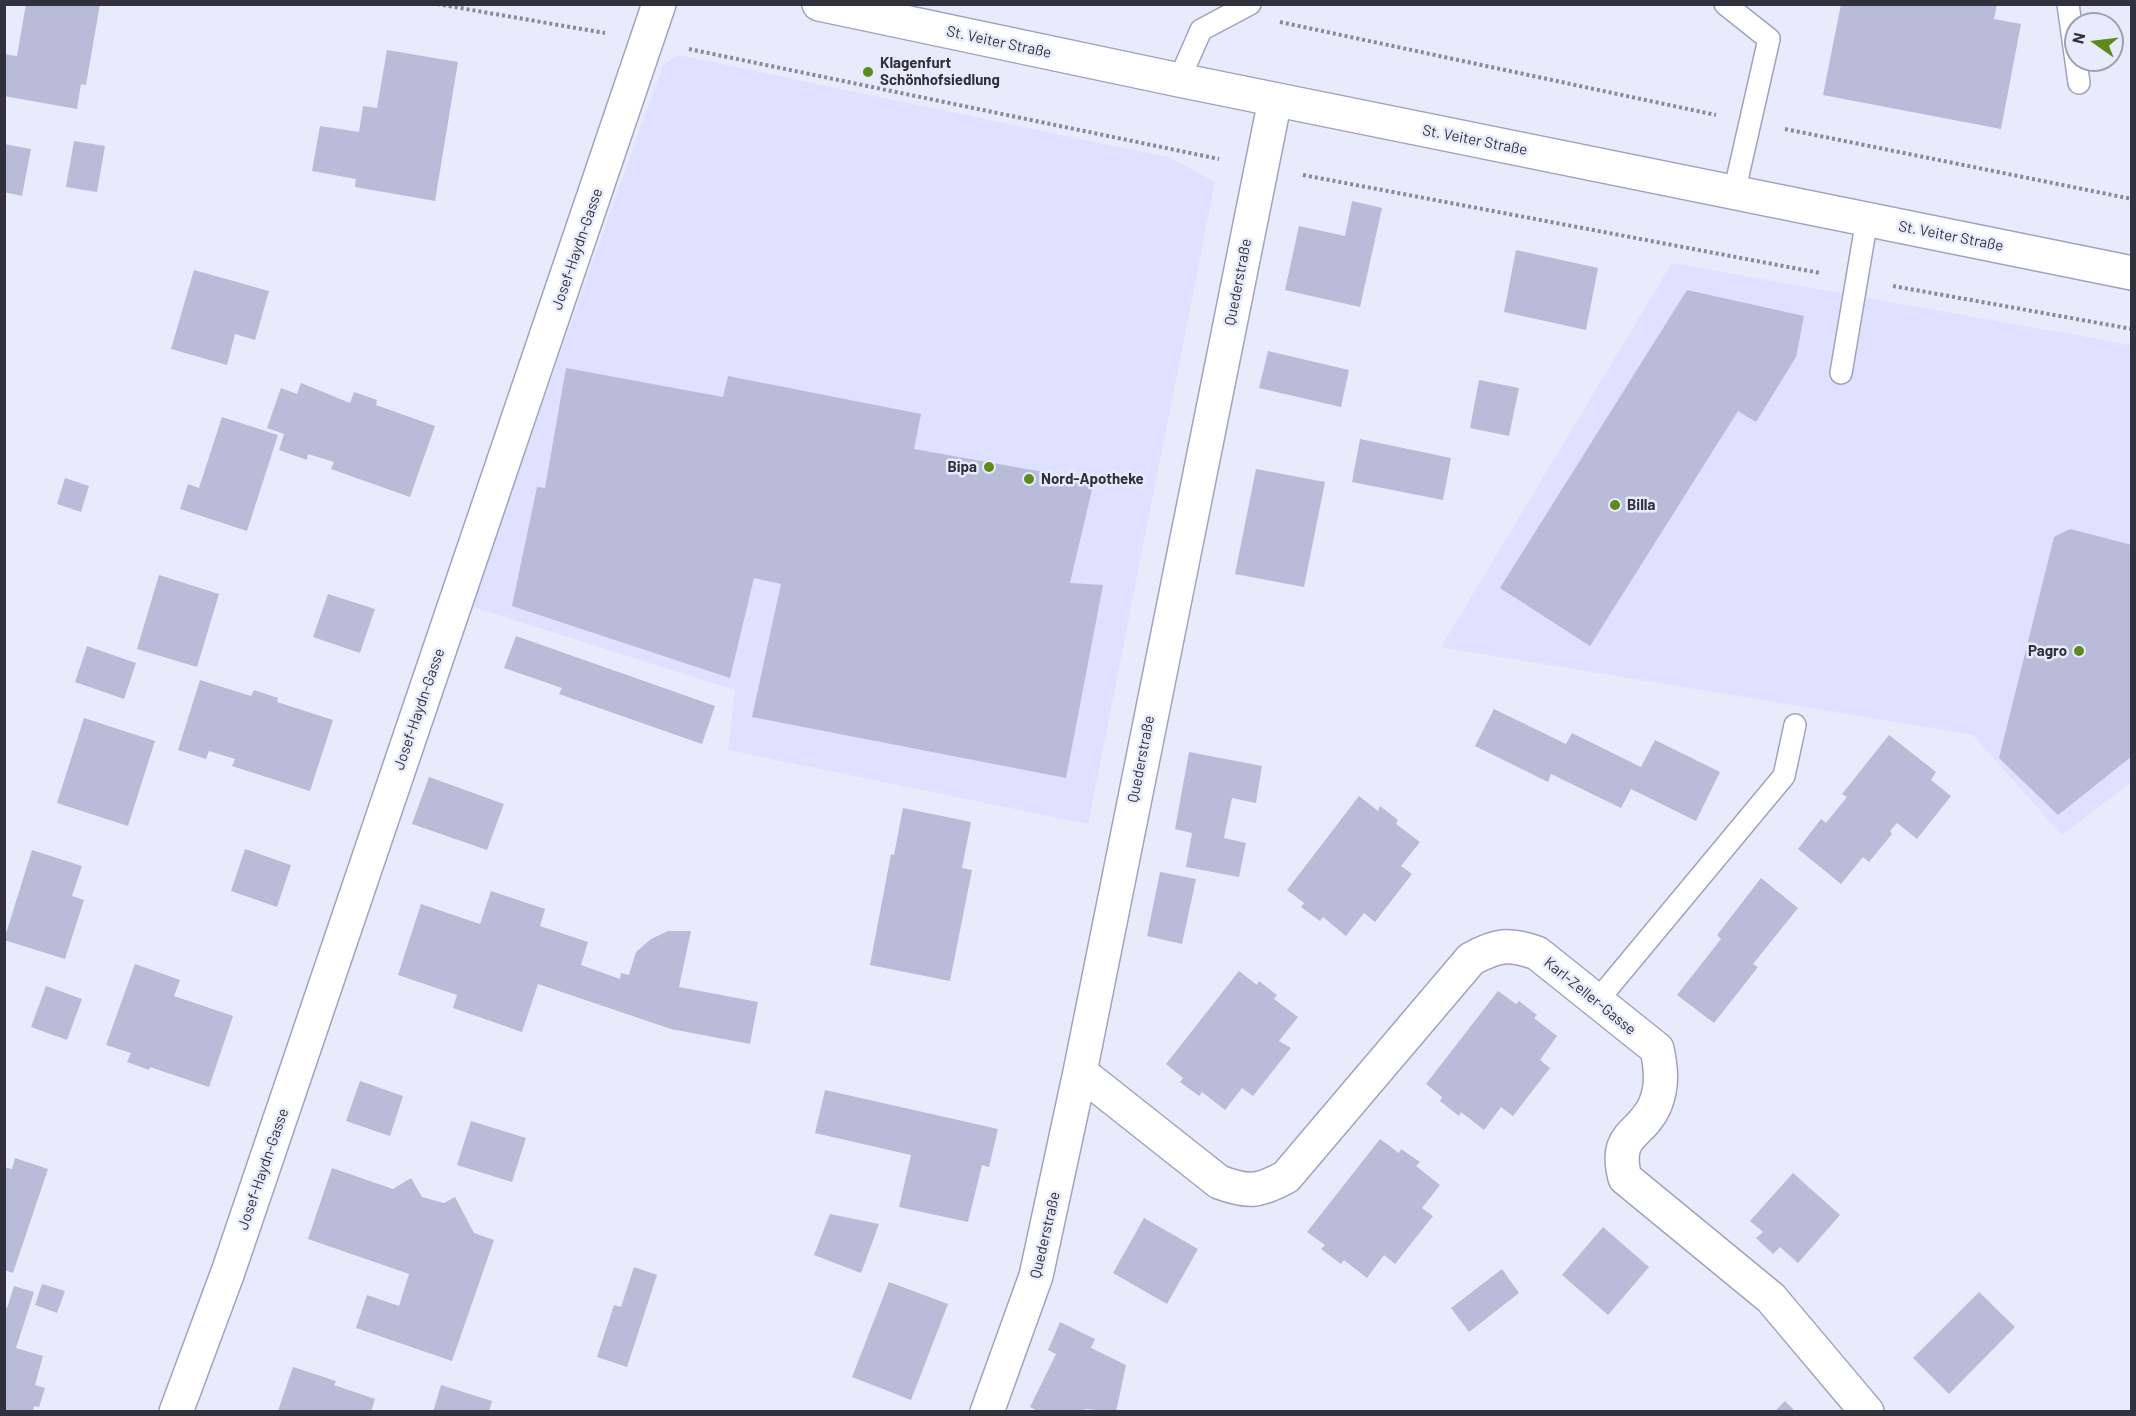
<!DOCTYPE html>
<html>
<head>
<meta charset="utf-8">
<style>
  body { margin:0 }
  #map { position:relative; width:2136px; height:1416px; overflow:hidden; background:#e8ebfc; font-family:Barlow,sans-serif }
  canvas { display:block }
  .frame { position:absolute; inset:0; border:6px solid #30313c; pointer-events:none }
  .north { position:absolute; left:2064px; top:12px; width:60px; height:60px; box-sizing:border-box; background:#e8ebfc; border:2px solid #9ea1af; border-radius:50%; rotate:284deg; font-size:16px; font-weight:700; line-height:24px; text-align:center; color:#30313c }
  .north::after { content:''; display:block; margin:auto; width:21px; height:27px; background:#5c8a1d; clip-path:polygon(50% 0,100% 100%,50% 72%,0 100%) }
</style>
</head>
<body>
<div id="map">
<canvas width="2136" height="1416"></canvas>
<div class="frame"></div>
<div class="north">N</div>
</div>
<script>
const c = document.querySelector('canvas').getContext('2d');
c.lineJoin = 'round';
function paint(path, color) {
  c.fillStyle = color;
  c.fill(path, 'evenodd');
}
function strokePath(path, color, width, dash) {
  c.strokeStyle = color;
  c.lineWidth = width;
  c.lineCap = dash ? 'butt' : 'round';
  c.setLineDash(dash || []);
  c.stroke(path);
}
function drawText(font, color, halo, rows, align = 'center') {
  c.font = font + ' Barlow,sans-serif';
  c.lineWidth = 5;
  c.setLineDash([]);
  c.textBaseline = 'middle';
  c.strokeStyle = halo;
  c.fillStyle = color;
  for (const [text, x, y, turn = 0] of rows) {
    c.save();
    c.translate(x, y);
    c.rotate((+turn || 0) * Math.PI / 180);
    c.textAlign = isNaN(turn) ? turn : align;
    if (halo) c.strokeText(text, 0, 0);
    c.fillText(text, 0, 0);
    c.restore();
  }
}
const built = new Path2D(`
  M 678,55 L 1171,158 L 1215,182 L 1088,824 L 728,750 L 735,690 L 470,606 L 663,65 Z
  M 1672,263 L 2131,345 L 2131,782 L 2062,835 L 1973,735 L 1441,647 Z`);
const building = new Path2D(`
  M 26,4 L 100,4 L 86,85 L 81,84 L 77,109 L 4,96 L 4,54 L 17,56 Z
  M 1841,4 L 1997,4 L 1994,19 L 2021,24 L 2001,129 L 1823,95 Z
  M 387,50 L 458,62 L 435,201 L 355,187 L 356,179 L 312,171 L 320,126 L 359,132 L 363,106 L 377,108 Z
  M 74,141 L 105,146 L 97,192 L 66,187 Z
  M 4,144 L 31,149 L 22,196 L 4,192 Z
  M 1352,201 L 1382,208 L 1360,307 L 1285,290 L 1299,226 L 1345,236 Z
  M 1516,250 L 1598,268 L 1586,330 L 1504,312 Z
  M 194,270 L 269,291 L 255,340 L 235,334 L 227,365 L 171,349 Z
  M 1687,290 L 1804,316 L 1796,357 L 1756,422 L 1738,411 L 1590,646 L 1500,588 Z
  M 1268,351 L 1349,370 L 1341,407 L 1259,388 Z
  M 566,368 L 723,397 L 728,376 L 921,414 L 914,449 L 1094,481 L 1070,583 L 1103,585 L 1066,778 L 752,717 L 781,584 L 754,578 L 730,678 L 512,606 L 537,487 L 545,488 Z
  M 1479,380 L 1519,388 L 1509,436 L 1470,428 Z
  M 301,383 L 350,403 L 354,392 L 377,400 L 376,405 L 435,426 L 410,497 L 331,469 L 334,462 L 308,454 L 307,460 L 279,450 L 284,434 L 267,428 L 281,388 L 297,394 Z
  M 222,417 L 278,435 L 247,531 L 180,509 L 188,484 L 199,488 Z
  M 1360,439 L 1451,458 L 1443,500 L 1352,482 Z
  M 1256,469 L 1325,482 L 1304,587 L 1235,574 Z
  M 65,478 L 89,486 L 81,512 L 57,504 Z
  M 2070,529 L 2132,545 L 2132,756 L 2058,815 L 1999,758 L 2054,537 Z
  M 159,575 L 219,594 L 197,667 L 137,649 Z
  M 328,594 L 375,609 L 360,653 L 313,637 Z
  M 516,636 L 715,706 L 702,744 L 559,694 L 562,688 L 504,668 Z
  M 87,646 L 136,663 L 124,699 L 75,682 Z
  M 200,680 L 251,696 L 254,690 L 278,698 L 277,702 L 333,720 L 310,791 L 232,766 L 235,759 L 209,751 L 206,759 L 178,750 Z
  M 1494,709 L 1566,744 L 1572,733 L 1641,767 L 1655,740 L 1720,772 L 1696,821 L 1631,789 L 1621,808 L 1551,774 L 1548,782 L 1475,746 Z
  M 84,718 L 155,741 L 128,826 L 57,803 Z
  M 1889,735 L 1936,772 L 1931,780 L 1951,796 L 1917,839 L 1897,823 L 1890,831 L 1892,834 L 1869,862 L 1863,857 L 1841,884 L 1798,849 L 1821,819 L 1826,823 L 1847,797 L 1842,794 Z
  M 1189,752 L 1262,766 L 1256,803 L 1232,798 L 1224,838 L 1246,843 L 1239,877 L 1186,867 L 1192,833 L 1175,829 Z
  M 429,777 L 504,804 L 487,850 L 412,824 Z
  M 1359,796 L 1378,811 L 1380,806 L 1398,820 L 1396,824 L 1420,842 L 1401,866 L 1412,874 L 1375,922 L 1364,913 L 1346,936 L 1323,917 L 1320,921 L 1301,907 L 1304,903 L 1287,890 Z
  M 903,808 L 971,822 L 962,868 L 972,870 L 950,981 L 870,965 L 891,854 L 894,855 Z
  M 245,849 L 291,865 L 277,907 L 231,891 Z
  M 32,850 L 82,866 L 72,896 L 84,900 L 65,959 L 4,940 Z
  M 1160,872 L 1196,879 L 1182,944 L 1147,936 Z
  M 1761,878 L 1798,908 L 1753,964 L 1758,967 L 1714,1023 L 1677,995 L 1721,939 L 1717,935 Z
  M 491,891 L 545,909 L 540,926 L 588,942 L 581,965 L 620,979 L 621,973 L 629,975 L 636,952 L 651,939 L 668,931 L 691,931 L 679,987 L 758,1002 L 750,1044 L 671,1029 L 538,984 L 522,1032 L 453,1008 L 457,995 L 398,975 L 421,904 L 480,924 Z
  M 135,964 L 180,980 L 174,996 L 233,1016 L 209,1087 L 150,1067 L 149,1070 L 127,1062 L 131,1053 L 106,1045 Z
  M 1239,971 L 1257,985 L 1259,981 L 1277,995 L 1274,999 L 1298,1017 L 1279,1041 L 1291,1048 L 1253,1096 L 1242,1088 L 1225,1110 L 1202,1092 L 1199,1096 L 1180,1082 L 1183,1078 L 1166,1064 Z
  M 46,986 L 82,999 L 67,1040 L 31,1027 Z
  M 1498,991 L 1516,1004 L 1519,1001 L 1537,1015 L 1534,1018 L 1557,1036 L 1540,1060 L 1550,1068 L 1513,1116 L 1501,1107 L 1484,1130 L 1461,1112 L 1459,1116 L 1440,1101 L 1442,1097 L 1426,1084 Z
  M 360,1081 L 403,1096 L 390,1136 L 346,1121 Z
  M 825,1090 L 998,1129 L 989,1167 L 982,1165 L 968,1222 L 899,1207 L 911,1155 L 815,1133 Z
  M 471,1121 L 526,1138 L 512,1182 L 457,1165 Z
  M 1380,1139 L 1399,1153 L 1401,1149 L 1420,1162 L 1416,1166 L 1440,1185 L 1422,1208 L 1433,1216 L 1395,1264 L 1384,1255 L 1367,1278 L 1344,1260 L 1341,1264 L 1321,1249 L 1325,1245 L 1307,1232 Z
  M 15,1158 L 48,1169 L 13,1273 L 4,1270 L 4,1167 L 12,1169 Z
  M 332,1168 L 393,1189 L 411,1178 L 422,1197 L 444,1203 L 455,1197 L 474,1233 L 494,1240 L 452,1361 L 356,1328 L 367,1295 L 399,1306 L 409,1274 L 308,1239 Z
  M 1793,1173 L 1840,1215 L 1798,1263 L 1780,1247 L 1773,1254 L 1756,1238 L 1763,1232 L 1750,1221 Z
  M 830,1214 L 879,1224 L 861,1273 L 814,1255 Z
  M 1144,1218 L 1198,1249 L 1167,1304 L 1113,1273 Z
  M 1603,1227 L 1649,1267 L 1608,1315 L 1562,1275 Z
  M 634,1267 L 657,1275 L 627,1367 L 597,1357 L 614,1305 L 621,1307 Z
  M 1502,1269 L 1519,1293 L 1469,1332 L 1451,1308 Z
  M 889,1282 L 948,1304 L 911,1400 L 852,1377 Z
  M 42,1284 L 65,1291 L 57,1313 L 35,1305 Z
  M 14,1286 L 34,1292 L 16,1348 L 43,1356 L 35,1385 L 45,1388 L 39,1407 L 34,1406 L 33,1412 L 4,1412 L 4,1308 L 7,1308 Z
  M 1979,1292 L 2015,1327 L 1949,1394 L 1913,1358 Z
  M 1060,1322 L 1095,1339 L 1091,1348 L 1126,1365 L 1116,1412 L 1085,1409 L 1084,1412 L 1039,1412 L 1030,1407 L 1056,1354 L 1048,1350 Z
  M 293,1367 L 336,1381 L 334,1385 L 375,1399 L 371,1412 L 278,1411 Z
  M 441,1385 L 492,1401 L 489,1412 L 433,1412 Z
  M 1785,1401 L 1796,1412 L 1774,1412 Z`);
const path = new Path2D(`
  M 437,4 L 605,33
  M 1280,22 L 1716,115
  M 689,49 L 1219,159
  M 1785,129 L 2132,199
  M 1303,175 L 1820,273
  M 1893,286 L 2132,329`);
const service = new Path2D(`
  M 1725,4 L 1769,39 L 1734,193
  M 2068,4 L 2079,83
  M 1179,80 L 1201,30 L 1250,4
  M 1841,373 L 1867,219
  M 1597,1001 L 1784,776 L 1795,725`);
const minor = new Path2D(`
  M 1080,1072 L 1219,1182 C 1249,1193 1258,1192 1286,1177 L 1471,959 C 1497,945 1508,943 1537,953 L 1657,1049 C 1661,1068 1663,1086 1655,1105 C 1641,1137 1613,1132 1625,1178 L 1771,1298 L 1867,1412
  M 176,1412 L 228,1272 L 659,4
  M 987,1412 L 1036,1276 L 1080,1072 L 1275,100`);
const secondary = new Path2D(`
  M 819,4 L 1179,80 L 2132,273`);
const markers = [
  [868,72,6,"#5c8a1d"],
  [989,467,6,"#5c8a1d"],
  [1029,479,6,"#5c8a1d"],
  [1615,505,6,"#5c8a1d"],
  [2079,651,6,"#5c8a1d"]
];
const streetNames = [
  ["St. Veiter Straße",999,42,12],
  ["St. Veiter Straße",1475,140,11],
  ["St. Veiter Straße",1951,236,11],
  ["Josef-Haydn-Gasse",577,249,-71],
  ["Quederstraße",1238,282,-79],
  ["Josef-Haydn-Gasse",419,709,-71],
  ["Quederstraße",1141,759,-79],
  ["Karl-Zeller-Gasse",1590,996,39],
  ["Josef-Haydn-Gasse",263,1169,-71],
  ["Quederstraße",1045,1235,-77]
];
const poiNames = [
  ["Klagenfurt",880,63],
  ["Schönhofsiedlung",880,80],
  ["Bipa",977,467,"right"],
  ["Nord-Apotheke",1041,479],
  ["Billa",1627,505],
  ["Pagro",2067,651,"right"]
];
paint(built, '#dee1ff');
paint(building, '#b9bcd8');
strokePath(service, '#a0a3be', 24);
strokePath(minor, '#a0a3be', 36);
strokePath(secondary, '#a0a3be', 36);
strokePath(path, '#888a98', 4, [3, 3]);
strokePath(service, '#fff', 21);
strokePath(minor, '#fff', 33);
strokePath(secondary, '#fff', 33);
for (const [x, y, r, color] of markers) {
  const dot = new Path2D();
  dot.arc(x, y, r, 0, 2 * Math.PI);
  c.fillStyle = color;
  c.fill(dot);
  strokePath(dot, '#e8ebfc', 2);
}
drawText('15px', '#30313c', '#e8ebfc', streetNames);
drawText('bold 15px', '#30313c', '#e8ebfc', poiNames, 'left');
</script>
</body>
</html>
